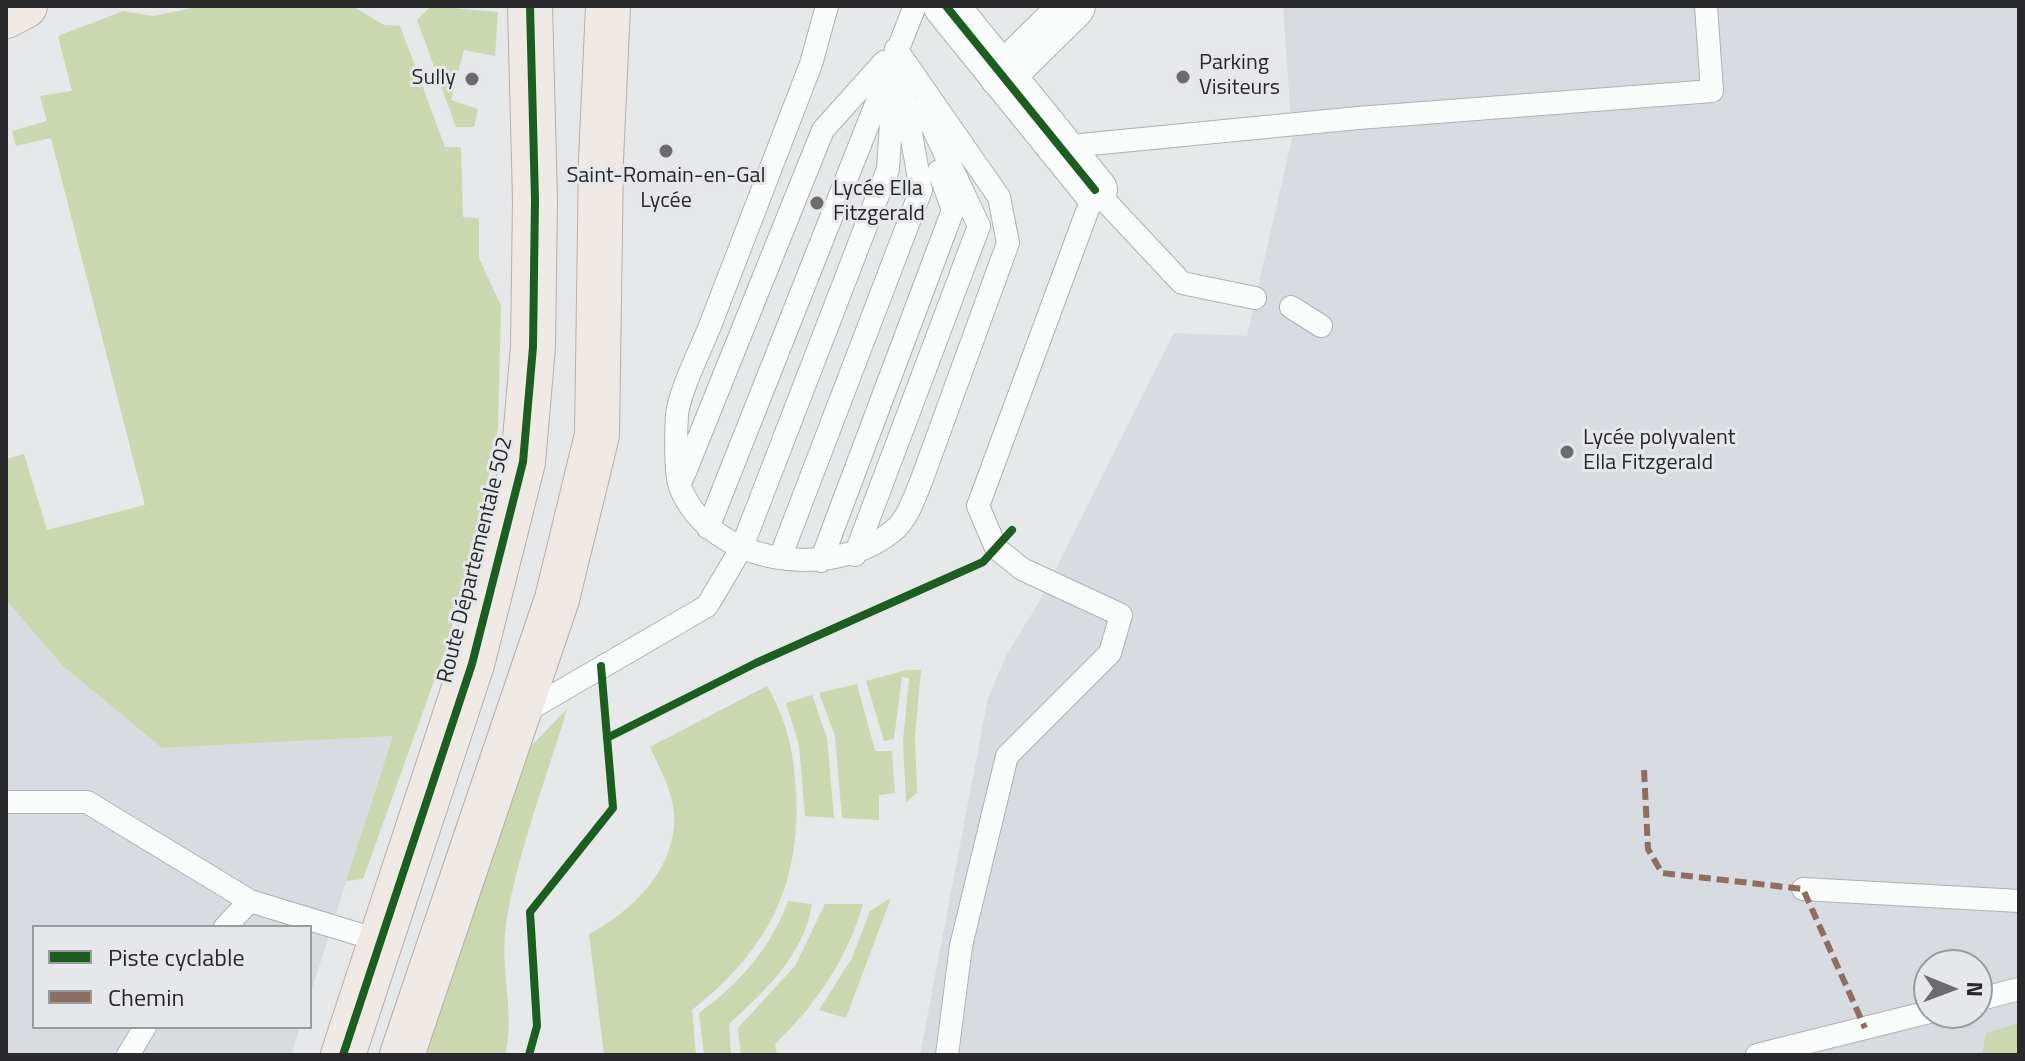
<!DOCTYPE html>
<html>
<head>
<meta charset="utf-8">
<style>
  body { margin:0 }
  #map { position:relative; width:2025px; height:1061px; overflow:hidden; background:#e7e8e9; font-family:"Titillium Web",sans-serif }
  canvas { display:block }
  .frame { position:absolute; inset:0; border:8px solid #29292b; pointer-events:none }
  .legend { position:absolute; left:32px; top:925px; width:280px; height:104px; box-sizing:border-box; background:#e6e7ea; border:2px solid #9a9b9e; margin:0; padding:10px 14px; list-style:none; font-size:24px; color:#29292b }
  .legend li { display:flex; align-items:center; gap:16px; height:40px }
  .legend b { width:40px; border:2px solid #9a9b9e }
  .north { position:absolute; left:1913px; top:949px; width:80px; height:80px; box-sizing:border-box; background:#e6e7ea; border:2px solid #9a9b9e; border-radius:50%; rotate:91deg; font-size:22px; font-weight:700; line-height:32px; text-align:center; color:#29292b }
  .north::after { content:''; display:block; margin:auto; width:28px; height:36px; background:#6c6c6e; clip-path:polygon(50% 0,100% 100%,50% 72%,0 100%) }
</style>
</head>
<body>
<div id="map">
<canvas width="2025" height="1061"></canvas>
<div class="frame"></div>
<ul class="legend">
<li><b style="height:10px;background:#1b5e20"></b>Piste cyclable</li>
<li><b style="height:10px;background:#8d6e63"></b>Chemin</li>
</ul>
<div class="north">N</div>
</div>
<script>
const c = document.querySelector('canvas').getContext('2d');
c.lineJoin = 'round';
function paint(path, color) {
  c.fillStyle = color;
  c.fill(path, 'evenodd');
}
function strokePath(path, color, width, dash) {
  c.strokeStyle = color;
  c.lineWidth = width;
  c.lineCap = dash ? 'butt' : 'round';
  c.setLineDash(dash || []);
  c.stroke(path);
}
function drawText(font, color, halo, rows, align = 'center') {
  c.font = font + ' "Titillium Web",sans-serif';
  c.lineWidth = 6;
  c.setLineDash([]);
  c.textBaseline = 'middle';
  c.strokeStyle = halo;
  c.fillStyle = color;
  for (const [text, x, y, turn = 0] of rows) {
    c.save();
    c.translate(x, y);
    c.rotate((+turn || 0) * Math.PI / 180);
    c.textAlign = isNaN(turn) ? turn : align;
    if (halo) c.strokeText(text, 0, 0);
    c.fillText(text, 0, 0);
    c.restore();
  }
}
const built = new Path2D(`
  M 1283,6 L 2019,6 L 2019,1055 L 920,1055 L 988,698 L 1007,654 L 1039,602 L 1174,333 L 1247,336 L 1292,138 ZM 1929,965 L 1977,965 L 1977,1013 L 1929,1013 Z
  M 6,600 L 63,666 L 162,748 L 393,736 L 310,995 L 310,927 L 34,927 L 34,1027 L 300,1027 L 291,1055 L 6,1055 Z`);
const green = new Path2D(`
  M 202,6 L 352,6 L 384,25 L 400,26 L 445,147 L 461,147 L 463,217 L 479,218 L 479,258 L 501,306 L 498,428 L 481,513 L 447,645 L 363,879 L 346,881 L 393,736 L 162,748 L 63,666 L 6,600 L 6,459 L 24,454 L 47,530 L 145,505 L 51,138 L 16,146 L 12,131 L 47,121 L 40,96 L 72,91 L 58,36 L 123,11 L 153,16 Z
  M 431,6 L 498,12 L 495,56 L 464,50 L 451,100 L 478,109 L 474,127 L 456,127 L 417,20 Z
  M 907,670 L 921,670 L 915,736 L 917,793 L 906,802 L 903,741 L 909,678 L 902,677 L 894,739 L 884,741 L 866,681 Z
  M 857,684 L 875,751 L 892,751 L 895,793 L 879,795 L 879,820 L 842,818 L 835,736 L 819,693 Z
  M 767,686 C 787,721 794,752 796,792 C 801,887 766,952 692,1010 L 696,1055 L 604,1055 L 589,934 C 633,911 678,867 674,812 C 672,790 659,767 650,747 Z
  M 812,695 L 827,738 L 834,818 L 805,816 L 799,745 L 786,703 Z
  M 567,709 C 547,777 513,864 505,933 C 501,973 515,1015 505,1055 L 424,1055 L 530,747 Z
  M 891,898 L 846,1018 L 819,1010 L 852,958 L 870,911 Z
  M 788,901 L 812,904 C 805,954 764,992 729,1024 L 731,1055 L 704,1055 L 699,1013 C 739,984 771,948 788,901 Z
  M 825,904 L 863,904 C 847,959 816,1005 775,1044 L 777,1055 L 741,1055 L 738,1028 L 795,966 Z
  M 2019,1023 L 2019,1055 L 1982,1055 L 1986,1033 Z`);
const service = new Path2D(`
  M 827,6 L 811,64 C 778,149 746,234 713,318 C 704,343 679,391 677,415 C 676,429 675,474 680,487 C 712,566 832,581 893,531 C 908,519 915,496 922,479 L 1008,243 L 999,197 L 896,49
  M 1060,147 L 1358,118 L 1712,91 L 1706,6
  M 1291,307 L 1321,326
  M 683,477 L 823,130 L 884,62
  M 708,528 L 915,6
  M 855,555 L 979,226 L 923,107
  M 780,558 L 921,190 L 902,82
  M 821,561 L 953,210 L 939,171
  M 523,713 L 707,606 L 742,547 L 888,169 L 896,49
  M 6,802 L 87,802 L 250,901 L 381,941
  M 1803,889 L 2019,901
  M 225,927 L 250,901
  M 1977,1000 L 2019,989
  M 128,1055 L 145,1027
  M 947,1055 L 961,946 L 1007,756 L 1110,653 L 1121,615 L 1022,569 L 996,548 L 978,506 L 1095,190 L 1182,283 L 1255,298
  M 1757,1055 L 1929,1012`);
const minor = new Path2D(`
  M 946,6 L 1095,190
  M 1002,76 L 1073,6`);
const primary = new Path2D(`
  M 6,16 L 25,6
  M 343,1055 L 472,664 L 523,462 L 533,347 L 535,200 L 530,6
  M 402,1055 L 557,599 L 597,435 L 601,160 L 608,6`);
const quiet = new Path2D(`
  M 1644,770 L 1648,849 L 1662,873 L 1803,889 L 1865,1028`);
const cycleway = new Path2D(`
  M 946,6 L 1095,190
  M 607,738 L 756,663 L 983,562 L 1012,530
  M 343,1055 L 472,664 L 523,462 L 533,347 L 535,200 L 530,6
  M 529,1055 L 537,1026 L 530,912 L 613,808 L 601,666`);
const markers = [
  [1183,77,8,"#6c6c6e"],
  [472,79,8,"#6c6c6e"],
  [666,151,8,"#6c6c6e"],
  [817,203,8,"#6c6c6e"],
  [1567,452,8,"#6c6c6e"]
];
const poiNames = [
  ["Parking",1199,64],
  ["Visiteurs",1199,89],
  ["Sully",456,79,"right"],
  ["Saint-Romain-en-Gal",666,177,"center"],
  ["Lycée",666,202,"center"],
  ["Lycée Ella",833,190],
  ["Fitzgerald",833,215],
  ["Lycée polyvalent",1583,439],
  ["Ella Fitzgerald",1583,464]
];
const streetNames = [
  ["Route Départementale 502",476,560,-76]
];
paint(built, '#d8dbe0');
paint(green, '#cad7af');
strokePath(service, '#afb0b1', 24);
strokePath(minor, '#afb0b1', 46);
strokePath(primary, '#b7ada9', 46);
strokePath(service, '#fbfcfc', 22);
strokePath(minor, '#fbfcfc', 44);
strokePath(primary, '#f0eae7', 44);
strokePath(quiet, '#8d6e63', 6, [12, 6]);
strokePath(cycleway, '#1b5e20', 8);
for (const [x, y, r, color] of markers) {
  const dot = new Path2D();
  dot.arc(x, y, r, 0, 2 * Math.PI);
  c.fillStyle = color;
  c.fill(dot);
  strokePath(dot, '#e6e7ea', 3);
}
drawText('22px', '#29292b', '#e6e7ea', poiNames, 'left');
drawText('22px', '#29292b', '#e6e7ea', streetNames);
</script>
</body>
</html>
